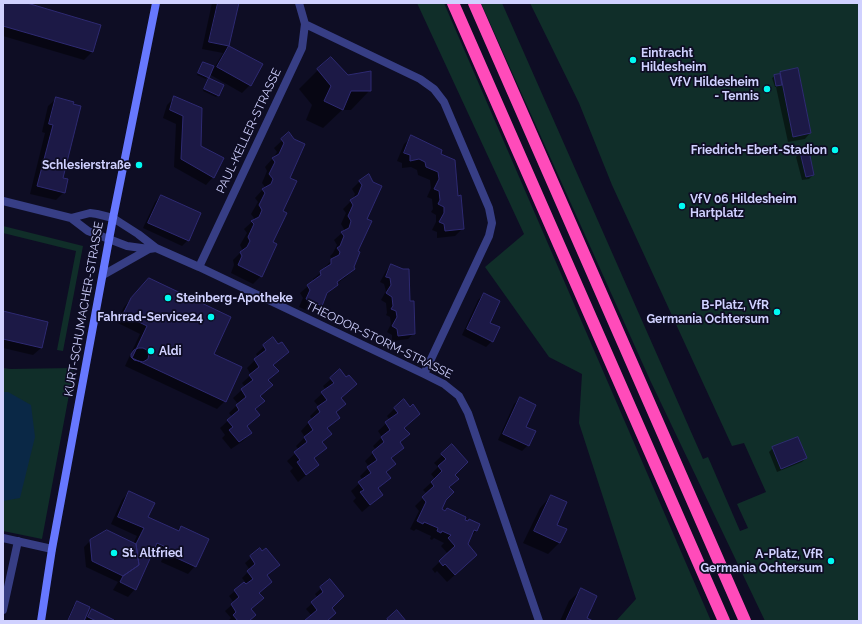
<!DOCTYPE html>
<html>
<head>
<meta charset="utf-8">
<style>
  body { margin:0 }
  #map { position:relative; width:862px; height:624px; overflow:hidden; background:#0e0d24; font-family:Raleway,sans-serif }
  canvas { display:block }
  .frame { position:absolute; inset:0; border:4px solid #d0d1ff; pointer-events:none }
</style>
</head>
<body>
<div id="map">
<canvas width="862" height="624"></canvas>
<div class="frame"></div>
</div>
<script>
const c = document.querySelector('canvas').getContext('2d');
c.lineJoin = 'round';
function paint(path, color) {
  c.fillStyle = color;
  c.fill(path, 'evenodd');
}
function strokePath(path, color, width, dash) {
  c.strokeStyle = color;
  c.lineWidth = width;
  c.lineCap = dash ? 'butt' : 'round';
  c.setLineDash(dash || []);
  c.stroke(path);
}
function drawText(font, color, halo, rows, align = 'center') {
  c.font = font + ' Raleway,sans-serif';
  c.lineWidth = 3.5;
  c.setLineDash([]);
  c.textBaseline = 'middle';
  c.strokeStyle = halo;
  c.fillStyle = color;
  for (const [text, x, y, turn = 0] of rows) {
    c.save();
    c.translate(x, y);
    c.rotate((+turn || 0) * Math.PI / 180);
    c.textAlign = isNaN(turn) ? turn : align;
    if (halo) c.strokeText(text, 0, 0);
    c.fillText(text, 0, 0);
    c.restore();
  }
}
const green = new Path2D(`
  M 417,3 L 444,3 L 711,621 L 616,621 L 636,599 L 579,423 L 582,374 L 549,357 L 485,267 L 524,234 Z
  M 481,3 L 502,3 L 703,459 L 708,457 L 740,531 L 748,528 L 737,504 L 766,492 L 744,443 L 732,446 L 612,185 L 579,103 L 530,3 L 859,3 L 859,621 L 765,621 L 650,380 Z
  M 3,226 L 83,246 L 63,351 L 57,350 L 76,251 L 3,233 Z
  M 3,368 L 10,369 L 74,368 L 42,539 L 3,531 Z`);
const water = new Path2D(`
  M 3,392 L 8,392 L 31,405 L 35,437 L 20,498 L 3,501 Z`);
const shadow = new Path2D(`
  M 3,3 L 24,3 L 92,52 L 84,60 L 3,36 Z
  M 212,3 L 238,3 L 228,46 L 262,65 L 250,85 L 242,93 L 209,74 L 206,79 L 197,75 L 203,63 L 211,73 L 223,53 L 202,49 Z
  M 318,70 L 348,77 L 370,90 L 351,110 L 342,110 L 323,128 L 306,120 L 312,105 L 299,89 Z
  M 780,73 L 810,133 L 805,139 L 788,142 L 776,87 L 775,87 L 772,78 Z
  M 209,79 L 218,95 L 216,97 L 203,91 Z
  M 175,97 L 200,147 L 213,177 L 206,185 L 174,167 L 176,124 L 163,118 L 167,105 Z
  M 56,99 L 62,179 L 64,192 L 56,200 L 30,194 L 45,133 L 42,132 L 48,106 Z
  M 289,134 L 289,178 L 281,211 L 261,276 L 253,284 L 231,273 L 234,265 L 233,260 L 241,252 L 242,249 L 240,245 L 247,233 L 244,229 L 253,221 L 254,218 L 251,214 L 258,202 L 255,198 L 265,187 L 262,183 L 267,171 L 265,167 L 273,158 L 277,152 L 274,148 Z
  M 412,137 L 440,155 L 457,197 L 462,229 L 455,236 L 437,238 L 437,232 L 432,230 L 436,222 L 436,215 L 431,212 L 433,209 L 432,199 L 427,197 L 431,188 L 430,180 L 418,175 L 417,170 L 411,167 L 402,168 L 402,163 L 397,161 L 404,144 Z
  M 808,152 L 813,175 L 809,179 L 802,180 L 796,157 L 800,153 Z
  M 368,176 L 365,219 L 353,267 L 354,269 L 346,277 L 336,284 L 337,285 L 325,296 L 321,305 L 313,313 L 299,307 L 303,298 L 300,293 L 313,282 L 313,279 L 324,270 L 324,268 L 332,260 L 330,256 L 333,253 L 337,245 L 334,240 L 343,232 L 344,229 L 341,224 L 346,213 L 343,209 L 352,200 L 355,194 L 352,189 L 360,181 Z
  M 161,196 L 188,240 L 182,246 L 143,228 L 155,202 Z
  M 392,265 L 402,270 L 409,303 L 414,333 L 408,339 L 392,341 L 392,335 L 387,332 L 391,324 L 390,317 L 386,315 L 387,313 L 386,303 L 381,300 L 386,291 L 384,284 L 380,282 L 386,271 Z
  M 141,287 L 212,355 L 225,401 L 217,409 L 125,366 L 140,334 L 116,322 L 124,307 Z
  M 484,294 L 492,341 L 486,347 L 462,335 L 478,300 Z
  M 3,312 L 41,348 L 33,355 L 3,348 Z
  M 273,338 L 278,345 L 288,352 L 272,366 L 277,371 L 268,381 L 271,385 L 259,396 L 264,401 L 254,410 L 258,415 L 246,426 L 251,433 L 243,441 L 231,449 L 222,438 L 225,435 L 220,428 L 232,417 L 229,413 L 238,404 L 233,398 L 245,387 L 242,383 L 251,375 L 247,368 L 258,357 L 256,354 Z
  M 340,371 L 340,398 L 345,404 L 335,413 L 339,418 L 327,429 L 331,434 L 322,443 L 326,448 L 314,459 L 318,465 L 298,482 L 290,471 L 293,468 L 287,461 L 299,450 L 296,446 L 305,437 L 301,431 L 312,419 L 310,416 L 319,407 L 314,401 L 326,390 L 323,386 Z
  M 520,398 L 528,445 L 522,451 L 498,440 L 514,404 Z
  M 395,408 L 409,408 L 419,414 L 404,428 L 408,434 L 399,443 L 402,448 L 390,459 L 395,464 L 386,473 L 389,478 L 377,489 L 382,495 L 362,512 L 353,501 L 356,498 L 351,491 L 363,480 L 360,476 L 369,467 L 365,461 L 376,450 L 373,446 L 382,437 L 378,431 L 390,420 L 387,416 Z
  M 452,446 L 454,475 L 457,479 L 449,488 L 440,509 L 444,511 L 447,509 L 464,520 L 476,531 L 470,537 L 466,545 L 468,563 L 447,582 L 437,571 L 435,573 L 432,569 L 448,554 L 441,546 L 444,543 L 434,538 L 432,540 L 430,539 L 431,536 L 416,529 L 414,531 L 410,529 L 419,511 L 415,506 L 427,494 L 423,490 L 435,479 L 431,474 L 438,467 L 434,463 Z
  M 773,448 L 806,458 L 802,462 L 777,472 L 769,452 Z
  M 129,492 L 147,517 L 177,531 L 181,527 L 195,566 L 188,574 L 161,562 L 163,557 L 152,552 L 135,589 L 128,597 L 113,590 L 118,582 L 86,567 L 84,547 L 90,541 L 133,544 L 137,536 L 111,524 L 122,500 Z
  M 551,496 L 556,525 L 566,530 L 559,543 L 548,554 L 523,543 L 540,508 Z
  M 260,550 L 272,571 L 266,576 L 265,588 L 258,594 L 262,598 L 250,609 L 249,621 L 228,621 L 231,618 L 225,611 L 234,603 L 229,596 L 235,591 L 249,587 L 242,578 L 250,570 L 245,563 Z
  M 330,580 L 331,608 L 326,621 L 306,621 L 312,616 L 306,609 L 318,598 L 315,594 Z
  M 581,590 L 585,619 L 590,621 L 560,621 L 569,601 Z
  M 77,603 L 82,621 L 67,621 L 73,606 Z
  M 92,611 L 112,621 L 85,621 Z`);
const building = new Path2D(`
  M 3,3 L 27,3 L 101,25 L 93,52 L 3,26 Z
  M 218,3 L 239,3 L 229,46 L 209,42 Z
  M 229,46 L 263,64 L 251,86 L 217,67 Z
  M 331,57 L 348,75 L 371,71 L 371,91 L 351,91 L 343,110 L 324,101 L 331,86 L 317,69 Z
  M 203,62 L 214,66 L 209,78 L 198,73 Z
  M 798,68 L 811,133 L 793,137 L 780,72 Z
  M 780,74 L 782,85 L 776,86 L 774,75 Z
  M 209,78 L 224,85 L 219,96 L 204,89 Z
  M 174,96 L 202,108 L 201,146 L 224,158 L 214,178 L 181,159 L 183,116 L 170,110 Z
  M 56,97 L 74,102 L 73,104 L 81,106 L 63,178 L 68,179 L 65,193 L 37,186 L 53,125 L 49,124 Z
  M 289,132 L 294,139 L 305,144 L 290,178 L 297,181 L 283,211 L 287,213 L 273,242 L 277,244 L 262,277 L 238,265 L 242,256 L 240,252 L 247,247 L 250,241 L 248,237 L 254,224 L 251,221 L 259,217 L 262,210 L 259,205 L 265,193 L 262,189 L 271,184 L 273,179 L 269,174 L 275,162 L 272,158 L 279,154 L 284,143 L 281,139 Z
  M 411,135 L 442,150 L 441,154 L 455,160 L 458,196 L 461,195 L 464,229 L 445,231 L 444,224 L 439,222 L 444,213 L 444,207 L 438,204 L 440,200 L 439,191 L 434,189 L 439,179 L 438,172 L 426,167 L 425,162 L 419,159 L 410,161 L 410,155 L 404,153 Z
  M 809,151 L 814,175 L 806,177 L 800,152 Z
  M 369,174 L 373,182 L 382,186 L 367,219 L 372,221 L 358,251 L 360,252 L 354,267 L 355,269 L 337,282 L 338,285 L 327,293 L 322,306 L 306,299 L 310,290 L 307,285 L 321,275 L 320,271 L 331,264 L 331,259 L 339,255 L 340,252 L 337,248 L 340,246 L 344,236 L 341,232 L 349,228 L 351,221 L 348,216 L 353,205 L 350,200 L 358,195 L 362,185 L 359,181 Z
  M 161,195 L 201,213 L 189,241 L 148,223 Z
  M 391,264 L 403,269 L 409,269 L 410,301 L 414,301 L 415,334 L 398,336 L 397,329 L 392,326 L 397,317 L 396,311 L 391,309 L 393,306 L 392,297 L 386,293 L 391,285 L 390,278 L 386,277 Z
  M 149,278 L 231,317 L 214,354 L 242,367 L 226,402 L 132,358 L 147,326 L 123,314 L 131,298 Z
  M 484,293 L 500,301 L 490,323 L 500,327 L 493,342 L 467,329 Z
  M 3,311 L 48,322 L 42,348 L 3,339 Z
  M 273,337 L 278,344 L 282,342 L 289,352 L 273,365 L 279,371 L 268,380 L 273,385 L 260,396 L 265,401 L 255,409 L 260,415 L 247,426 L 252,433 L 239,442 L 229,430 L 233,427 L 227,420 L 239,410 L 236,405 L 246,397 L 241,389 L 253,380 L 249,375 L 259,367 L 254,359 L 266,350 L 263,345 Z
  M 139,348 L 143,348 L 147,350 L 149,354 L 148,359 L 143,362 L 134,360 L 131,357 L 131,354 L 134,350 Z
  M 340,369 L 346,377 L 349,375 L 357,384 L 341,398 L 346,404 L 336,412 L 340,418 L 327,428 L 332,434 L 322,442 L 327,448 L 314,458 L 319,465 L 306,475 L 297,462 L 300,460 L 294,452 L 307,442 L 304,437 L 313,430 L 308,422 L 320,412 L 317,407 L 327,400 L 321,392 L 334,383 L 330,378 Z
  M 520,397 L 536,405 L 526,427 L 536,431 L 529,446 L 503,434 Z
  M 404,399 L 410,407 L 413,404 L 420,414 L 404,428 L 410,434 L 400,442 L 404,448 L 391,458 L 396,464 L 386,472 L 391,478 L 378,488 L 383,495 L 370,505 L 360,492 L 364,490 L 358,482 L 371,473 L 367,467 L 377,460 L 372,452 L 384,442 L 381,437 L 390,430 L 385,422 L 398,413 L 394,408 Z
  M 798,437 L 807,458 L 781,469 L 772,447 Z
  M 452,444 L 468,462 L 455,475 L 459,479 L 449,487 L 454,492 L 446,500 L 442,509 L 445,511 L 447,508 L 466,517 L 465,520 L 468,521 L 469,519 L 480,524 L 477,531 L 474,530 L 468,544 L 477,555 L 455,575 L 445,564 L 443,566 L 439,561 L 455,546 L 448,538 L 451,535 L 442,531 L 441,533 L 437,531 L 438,528 L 424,522 L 423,524 L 417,521 L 426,502 L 422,497 L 434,486 L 431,482 L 442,471 L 438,466 L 446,459 L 441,454 Z
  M 129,491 L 155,503 L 148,517 L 179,531 L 181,526 L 209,539 L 196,567 L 168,554 L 170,549 L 157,543 L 136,590 L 120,582 L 123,576 L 139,565 L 136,544 L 144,528 L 118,517 Z
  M 551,495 L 567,502 L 557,525 L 567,529 L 560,543 L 534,531 Z
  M 107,530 L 136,544 L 139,565 L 123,576 L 92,561 L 90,540 Z
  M 260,548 L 262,551 L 266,548 L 280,565 L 267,575 L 272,582 L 259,593 L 264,598 L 251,609 L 256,615 L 249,621 L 238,621 L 233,615 L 236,612 L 231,604 L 239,597 L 234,590 L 244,582 L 246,584 L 253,579 L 247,571 L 255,564 L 250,556 Z
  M 330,579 L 344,596 L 332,608 L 336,613 L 327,621 L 304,621 L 317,610 L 311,602 L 323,592 L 320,587 Z
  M 581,588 L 597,596 L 587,618 L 593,621 L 566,621 Z
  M 77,601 L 90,607 L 84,621 L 68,621 Z
  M 92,609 L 114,620 L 113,621 L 96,621 L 88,617 Z
  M 397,610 L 406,621 L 389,621 L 387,619 Z`);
const street = new Path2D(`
  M 305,24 L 420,79 L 434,89 L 444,102 L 489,208 L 492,223 L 489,236 L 424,374
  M 3,201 L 71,218 L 88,231 L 127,246 L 149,249 L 156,248
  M 71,218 L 90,213 L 97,214 L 113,218 L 138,234 L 156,248 L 199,267 L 424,374 L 444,384 L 459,396 L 468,413 L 539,621
  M 199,267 L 302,48 L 305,24 L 299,3
  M 103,275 L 149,249
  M 3,538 L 52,549
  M 3,610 L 18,541`);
const secondary = new Path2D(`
  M 41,621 L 52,549 L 113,218 L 156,3`);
const highway = new Path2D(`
  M 453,3 L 724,621
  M 474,3 L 745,621`);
const markers = [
  [633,60,4,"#00fbf2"],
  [767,89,4,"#00fbf2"],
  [835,150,4,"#00fbf2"],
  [139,165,4,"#00fbf2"],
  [682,206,4,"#00fbf2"],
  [168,298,4,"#00fbf2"],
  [777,312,4,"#00fbf2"],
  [211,317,4,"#00fbf2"],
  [151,351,4,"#00fbf2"],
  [114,553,4,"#00fbf2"],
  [831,561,4,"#00fbf2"]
];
const poiNames = [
  ["Eintracht",641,53,"left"],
  ["Hildesheim",641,67,"left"],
  ["VfV Hildesheim",759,82],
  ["- Tennis",759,96],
  ["Friedrich-Ebert-Stadion",827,150],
  ["Schlesierstraße",131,165],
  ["VfV 06 Hildesheim",690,199,"left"],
  ["Hartplatz",690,213,"left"],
  ["Steinberg-Apotheke",176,298,"left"],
  ["B-Platz, VfR",769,305],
  ["Germania Ochtersum",769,319],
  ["Fahrrad-Service24",203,317],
  ["Aldi",159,351,"left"],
  ["St. Altfried",122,553,"left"],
  ["A-Platz, VfR",823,554],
  ["Germania Ochtersum",823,568]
];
const streetNames = [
  ["PAUL-KELLER-STRASSE",249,131,-65],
  ["KURT-SCHUMACHER-STRASSE",84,309,-80],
  ["THEODOR-STORM-STRASSE",379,340,26]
];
paint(green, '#102e29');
paint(water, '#0a2846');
paint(shadow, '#0007');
paint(building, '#1c1946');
strokePath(building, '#2e2a72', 1);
strokePath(street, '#373e85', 8);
strokePath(secondary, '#6778ff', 8);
strokePath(highway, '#ff4bba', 12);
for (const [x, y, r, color] of markers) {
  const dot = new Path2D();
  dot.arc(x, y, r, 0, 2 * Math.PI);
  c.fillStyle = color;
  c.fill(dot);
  strokePath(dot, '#0e0d24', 1.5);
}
drawText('bold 12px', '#d0d1ff', '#0e0d24', poiNames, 'right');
drawText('12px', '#d0d1ff', '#0e0d24', streetNames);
</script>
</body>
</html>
